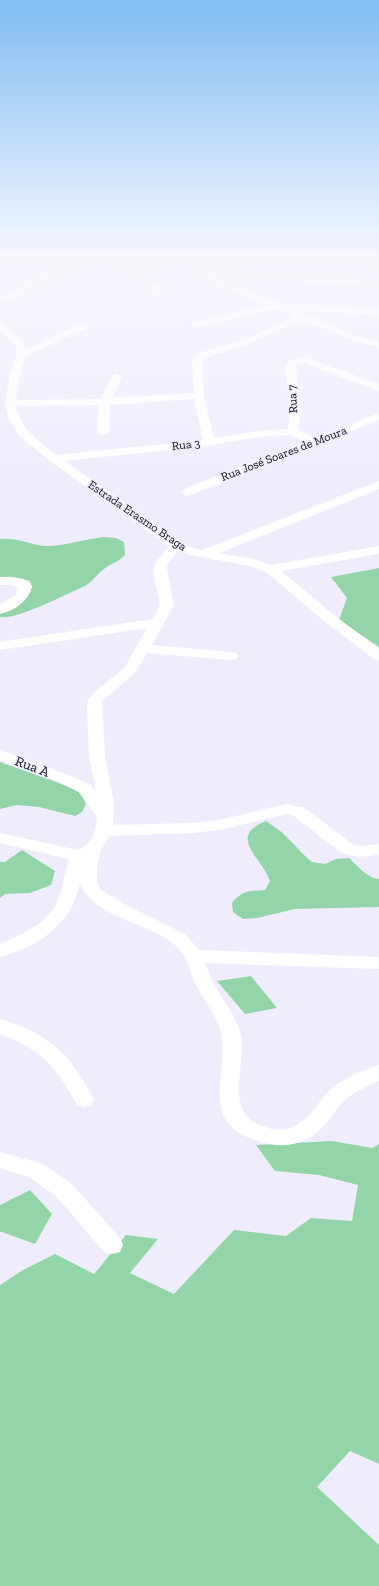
<!DOCTYPE html>
<html>
<head>
<meta charset="utf-8">
<style>
  body { margin:0 }
  canvas { display:block; background:#efedfd }
</style>
</head>
<body>
<canvas width="379" height="1586"></canvas>
<script>
const c = document.querySelector('canvas').getContext('2d');
c.lineJoin = 'round';
function paint(path, color) {
  c.fillStyle = color;
  c.fill(path, 'evenodd');
}
function drawText(font, color, halo, rows, align = 'center') {
  c.font = font + ' "Zilla Slab",serif';
  c.lineWidth = 3;
  c.setLineDash([]);
  c.textBaseline = 'middle';
  c.strokeStyle = halo;
  c.fillStyle = color;
  for (const [text, x, y, turn = 0] of rows) {
    c.save();
    c.translate(x, y);
    c.rotate((+turn || 0) * Math.PI / 180);
    c.textAlign = isNaN(turn) ? turn : align;
    if (halo) c.strokeText(text, 0, 0);
    c.fillText(text, 0, 0);
    c.restore();
  }
}
const green = new Path2D(`
  M 104,537 L 116,538 L 124,542 L 125,555 C 119,562 111,563 104,569 C 97,574 93,581 85,586 C 66,594 18,620 0,617 L 0,614 C 12,608 25,598 32,587 L 30,581 L 20,578 L 0,578 L 0,539 C 18,537 29,545 46,546 C 65,546 85,539 104,537 Z
  M 379,568 L 379,647 L 339,620 L 347,598 L 331,577 Z
  M 0,762 L 59,783 L 81,793 L 86,804 L 82,812 L 75,816 L 39,807 L 17,805 L 0,809 Z
  M 266,821 L 283,833 L 304,855 L 312,862 L 325,864 L 336,859 L 349,858 C 357,865 368,879 379,879 L 379,907 L 295,909 L 257,918 L 243,919 L 233,912 L 232,903 C 242,890 250,891 265,890 L 270,881 C 263,858 226,837 266,821 Z
  M 22,850 L 55,871 L 51,885 L 30,893 L 5,894 L 0,898 L 0,862 L 5,862 Z
  M 251,976 L 277,1008 L 245,1014 L 217,981 Z
  M 332,1141 L 372,1148 L 379,1144 L 379,1464 L 350,1451 L 317,1487 L 379,1545 L 379,1586 L 0,1586 L 0,1285 L 23,1270 L 55,1254 L 94,1274 L 126,1235 L 158,1239 L 130,1273 L 174,1294 L 234,1230 L 286,1236 L 311,1218 L 352,1221 L 358,1185 L 319,1175 L 275,1171 L 256,1145 Z
  M 30,1190 L 52,1214 L 35,1244 L 2,1232 L 0,1232 L 0,1205 Z`);
const minor = new Path2D(`
  M 73,260 L 85,260 L 52,276 L 16,297 L 0,302 L 0,296 L 10,293 L 46,272 Z
  M 98,260 L 109,260 L 163,288 L 154,295 L 148,295 L 146,293 L 152,288 Z
  M 150,260 L 159,260 L 149,273 L 143,273 L 142,271 Z
  M 224,260 L 268,260 L 264,263 L 231,264 L 210,274 L 379,280 L 379,286 L 218,279 L 278,303 L 379,309 L 379,315 L 294,310 L 360,337 L 379,341 L 379,347 L 354,341 L 303,320 L 246,345 L 208,357 L 202,361 L 204,396 L 214,438 L 265,430 L 288,429 L 290,404 L 285,365 L 289,360 L 305,357 L 379,384 L 379,391 L 304,363 L 296,365 L 300,404 L 299,430 L 315,438 L 379,413 L 379,420 L 188,496 L 184,495 L 182,492 L 184,489 L 305,442 L 291,435 L 265,436 L 198,447 L 65,461 L 180,542 L 193,548 L 203,550 L 379,481 L 379,489 L 219,553 L 253,559 L 272,565 L 379,546 L 379,554 L 281,571 L 334,615 L 379,649 L 379,660 L 374,659 L 324,621 L 266,572 L 250,566 L 190,555 L 178,551 L 167,564 L 167,570 L 174,605 L 152,645 L 231,652 L 236,653 L 238,656 L 236,659 L 231,660 L 147,653 L 136,672 L 102,701 L 105,756 L 114,803 L 113,825 L 193,823 L 224,819 L 286,804 L 305,808 L 352,844 L 362,846 L 379,844 L 379,854 C 365,858 354,857 340,852 L 294,816 L 286,814 L 224,829 L 193,833 L 109,836 L 101,850 L 97,868 L 97,882 L 100,889 L 122,903 L 185,934 L 199,950 L 379,957 L 379,969 L 205,963 C 209,971 212,980 216,988 C 224,1002 235,1015 240,1031 C 249,1064 220,1113 265,1127 C 276,1131 287,1131 297,1125 C 310,1117 318,1103 328,1092 C 342,1078 361,1071 379,1065 L 379,1081 C 366,1086 353,1092 343,1102 C 331,1115 322,1133 305,1140 C 287,1148 273,1146 255,1140 C 198,1121 229,1074 221,1033 C 217,1015 204,1001 196,985 C 191,975 189,964 183,954 C 165,924 96,922 80,884 C 70,926 39,946 0,957 L 0,944 C 24,933 51,923 60,895 C 64,883 65,870 69,859 L 0,843 L 0,833 L 78,850 C 92,844 96,832 97,817 L 78,791 L 59,782 L 0,760 L 0,750 L 71,776 L 90,785 L 96,791 L 89,756 L 87,709 L 88,700 L 96,691 L 125,667 L 147,628 L 0,650 L 0,642 L 153,619 L 160,605 L 153,570 L 155,564 L 169,546 L 50,461 L 19,436 L 8,417 L 5,403 L 10,374 L 17,355 L 16,347 L 0,331 L 0,323 L 3,324 L 21,339 L 26,349 L 79,325 L 82,324 L 87,327 L 85,329 L 26,357 L 20,374 L 16,400 L 101,399 L 112,376 L 117,373 L 122,376 L 112,398 L 194,393 L 192,361 L 201,352 L 239,341 L 295,317 L 275,309 L 195,327 L 192,326 L 190,324 L 192,322 L 266,305 L 207,281 L 200,275 L 202,271 ZM 194,399 L 203,440 L 56,455 C 38,440 22,431 16,406 L 99,405 L 97,432 L 103,435 L 109,432 L 110,405 Z
  M 0,577 C 10,576 25,577 32,586 C 29,601 14,611 0,614 L 0,605 L 15,595 L 18,588 L 12,585 L 0,585 Z
  M 0,1019 C 50,1034 70,1054 94,1099 L 91,1105 L 84,1107 L 77,1105 C 56,1067 41,1049 0,1034 Z
  M 0,1152 L 43,1164 L 72,1184 L 120,1238 L 123,1245 L 120,1252 L 112,1254 L 104,1252 L 56,1196 L 29,1177 L 0,1168 Z`);
const farStreetnames = [
  ["Rua 7",293,399,-93],
  ["Rua 3",186,445,-7],
  ["Rua José Soares de Moura",284,454,-21],
  ["Estrada Erasmo Braga",137,516,34]
];
const streetNames = [
  ["Rua A",32,767,21]
];
paint(green, '#93d5a8');
paint(minor, '#fff');
const sky = c.createLinearGradient(0, 0, 0, 482);
sky.addColorStop(0, '#82bdf1');
sky.addColorStop(0.54, '#f8f7fe');
sky.addColorStop(1, '#f8f7fe00');
c.fillStyle = sky;
c.fillRect(0, 0, 379, 482);
drawText('12px', '#100f18', '#efedfd', farStreetnames);
drawText('14px', '#100f18', '#efedfd', streetNames);
</script>
</body>
</html>
